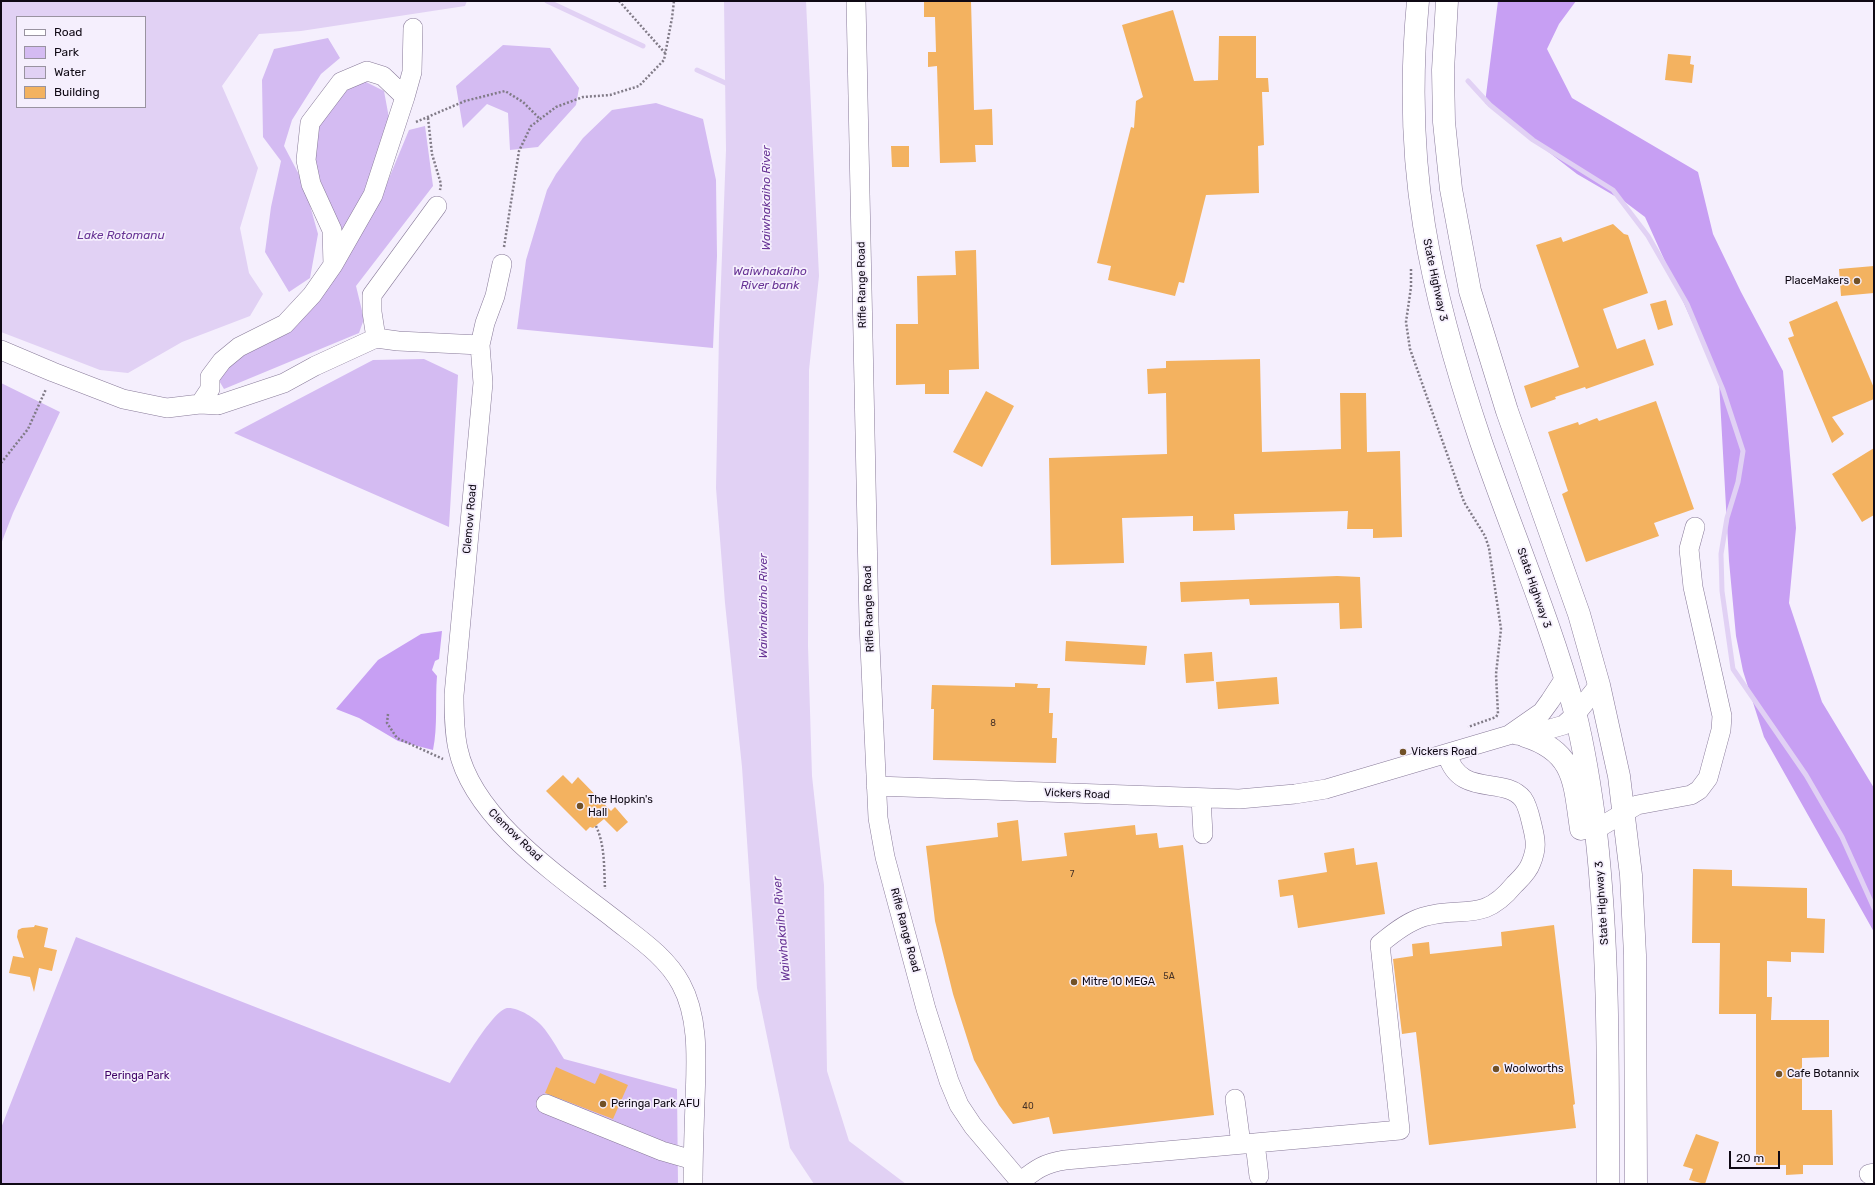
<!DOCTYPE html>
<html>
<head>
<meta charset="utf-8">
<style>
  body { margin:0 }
  #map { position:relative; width:1875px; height:1185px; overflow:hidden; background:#f5effd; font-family:Rubik,sans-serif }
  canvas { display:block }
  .frame { position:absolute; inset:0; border:2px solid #0f0914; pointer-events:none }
  .legend { position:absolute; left:16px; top:16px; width:130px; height:92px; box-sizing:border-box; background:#f5effd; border:1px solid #9993a0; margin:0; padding:5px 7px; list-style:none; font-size:12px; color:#0f0914 }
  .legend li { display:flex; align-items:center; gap:8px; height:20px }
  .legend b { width:20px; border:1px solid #9993a0 }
  .scale { position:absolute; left:1729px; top:1151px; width:51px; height:18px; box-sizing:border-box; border:2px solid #0f0914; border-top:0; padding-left:5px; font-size:12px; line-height:14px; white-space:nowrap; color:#0f0914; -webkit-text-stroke:3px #f5effd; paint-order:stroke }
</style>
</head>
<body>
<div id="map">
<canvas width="1875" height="1185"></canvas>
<div class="frame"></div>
<ul class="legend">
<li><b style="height:5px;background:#fff"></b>Road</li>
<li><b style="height:11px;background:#d4bbf2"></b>Park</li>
<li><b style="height:11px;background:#e1d1f4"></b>Water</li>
<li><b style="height:11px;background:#f3b260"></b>Building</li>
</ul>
<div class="scale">20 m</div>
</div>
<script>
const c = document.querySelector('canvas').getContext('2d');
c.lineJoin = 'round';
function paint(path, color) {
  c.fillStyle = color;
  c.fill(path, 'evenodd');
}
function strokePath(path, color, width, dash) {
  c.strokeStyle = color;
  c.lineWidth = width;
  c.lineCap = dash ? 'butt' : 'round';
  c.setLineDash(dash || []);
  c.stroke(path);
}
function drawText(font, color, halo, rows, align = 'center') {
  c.font = font + ' Rubik,sans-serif';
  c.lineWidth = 3.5;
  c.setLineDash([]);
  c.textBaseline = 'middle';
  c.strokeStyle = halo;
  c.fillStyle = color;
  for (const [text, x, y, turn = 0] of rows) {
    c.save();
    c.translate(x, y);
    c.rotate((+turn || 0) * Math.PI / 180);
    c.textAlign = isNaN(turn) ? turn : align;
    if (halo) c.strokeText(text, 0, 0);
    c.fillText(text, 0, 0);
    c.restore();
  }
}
const green = new Path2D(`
  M 328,38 L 340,58 L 321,74 L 292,120 L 284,146 L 304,184 L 318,234 L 310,278 L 289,292 L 265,252 L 271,207 L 281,161 L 263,137 L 262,80 L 274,49 Z
  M 503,45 L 550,48 L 579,88 L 576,105 L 538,147 L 510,150 L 508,113 L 487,104 L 463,128 L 456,86 Z
  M 362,80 L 384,91 L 389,118 L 364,202 L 343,233 L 320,180 L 312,149 L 320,123 L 337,97 Z
  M 656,103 L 703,119 L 716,180 L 717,256 L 713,348 L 517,329 L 526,260 L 547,190 L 556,174 L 583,138 L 612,110 Z
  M 425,126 L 433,186 L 356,286 L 364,319 L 359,333 L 224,389 L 218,379 L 231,361 L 264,345 L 323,294 L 382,195 L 409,130 Z
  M 424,359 L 458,375 L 449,527 L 234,433 L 373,360 Z
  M 1,383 L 60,412 L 13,513 L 1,544 Z
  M 76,937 L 450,1083 C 459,1069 492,1011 507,1008 C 518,1007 535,1018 542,1026 C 550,1035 557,1048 564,1059 L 677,1089 L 678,1184 L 1,1184 L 1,1128 Z`);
const forest = new Path2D(`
  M 1498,1 L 1576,1 L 1559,24 L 1547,49 L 1572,98 L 1698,172 L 1713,234 L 1741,292 L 1783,371 L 1796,528 L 1789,603 L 1822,702 L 1874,788 L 1874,932 L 1764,737 L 1743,671 L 1736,636 L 1729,561 L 1719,381 L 1645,217 L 1625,202 L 1577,174 L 1485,103 Z
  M 442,631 L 439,659 L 435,661 L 432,670 L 437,676 C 435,700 438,726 433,750 L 398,741 L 359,718 L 336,709 L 378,660 L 421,634 Z`);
const water = new Path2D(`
  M 1,1 L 467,1 L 465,6 L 301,31 L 259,34 L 222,86 L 258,168 L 240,228 L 249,273 L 263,294 L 250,316 L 182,342 L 128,373 L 100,370 L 1,332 ZM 17,17 L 145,17 L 145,107 L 17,107 Z
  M 724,1 L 806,1 L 819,276 L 809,370 L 808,646 L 812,776 L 824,885 L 827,1071 L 849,1141 L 906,1184 L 814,1184 L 790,1148 L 757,988 L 742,767 L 725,603 L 716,488 L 719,334 L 726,150 Z`);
const stream = new Path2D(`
  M 547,1 L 643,46
  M 697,70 L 730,85
  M 1468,81 L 1490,105 L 1533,140 L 1613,190 L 1648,236 L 1687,304 L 1723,390 L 1743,451 L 1738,482 L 1727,518 L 1721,554 L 1722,591 L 1733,669 L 1806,775 L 1842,837 L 1874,908`);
const building = new Path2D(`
  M 924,1 L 971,1 L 974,110 L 992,109 L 993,145 L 975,145 L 976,162 L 940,163 L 937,66 L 928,67 L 928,52 L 936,52 L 935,17 L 924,17 Z
  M 1173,10 L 1194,81 L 1218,80 L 1219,36 L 1256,36 L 1256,78 L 1268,78 L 1269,92 L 1262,92 L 1264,145 L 1258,146 L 1259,193 L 1206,195 L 1184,283 L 1179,282 L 1175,296 L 1108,280 L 1111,266 L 1097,263 L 1131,127 L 1134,128 L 1136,101 L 1143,97 L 1122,25 Z
  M 1668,54 L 1691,56 L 1690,64 L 1694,65 L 1692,83 L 1665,80 Z
  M 891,146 L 909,146 L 909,167 L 892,167 Z
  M 1613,224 L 1624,234 L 1628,235 L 1648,293 L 1603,309 L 1617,349 L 1645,339 L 1654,365 L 1586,389 L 1585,387 L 1555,397 L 1556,399 L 1531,408 L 1524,386 L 1579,367 L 1536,245 L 1561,237 L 1563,242 Z
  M 976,250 L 979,369 L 949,370 L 949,394 L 925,394 L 925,384 L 896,385 L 896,324 L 918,324 L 917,276 L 956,275 L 955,251 Z
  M 1874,266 L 1874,293 L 1841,296 L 1839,269 Z
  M 1666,300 L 1673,325 L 1658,330 L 1650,304 Z
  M 1837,301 L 1874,388 L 1874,399 L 1832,417 L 1844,434 L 1832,443 L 1788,338 L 1794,336 L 1789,322 Z
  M 1260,359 L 1262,452 L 1341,449 L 1340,393 L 1366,393 L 1367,452 L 1400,451 L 1402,537 L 1373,538 L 1373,529 L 1347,529 L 1348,511 L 1234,514 L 1235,530 L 1193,531 L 1193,516 L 1122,518 L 1124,563 L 1051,565 L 1049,458 L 1167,454 L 1166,393 L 1148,394 L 1147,369 L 1166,368 L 1166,361 Z
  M 986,391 L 1014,406 L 982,467 L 953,452 Z
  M 1656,401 L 1694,509 L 1654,523 L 1659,536 L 1586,562 L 1562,494 L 1568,491 L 1548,432 L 1578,422 L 1579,425 L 1597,418 L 1599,421 Z
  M 1874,448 L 1874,515 L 1862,522 L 1832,474 Z
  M 1337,576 L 1360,577 L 1362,628 L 1340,629 L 1339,603 L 1250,605 L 1249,599 L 1181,602 L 1180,582 Z
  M 1066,641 L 1147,646 L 1145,665 L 1065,661 Z
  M 1212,652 L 1214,681 L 1186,683 L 1184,654 Z
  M 1277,677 L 1279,704 L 1218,709 L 1216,682 Z
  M 1015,683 L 1038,684 L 1037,688 L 1050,688 L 1049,713 L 1053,713 L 1052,738 L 1057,738 L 1056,763 L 933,760 L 934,709 L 931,709 L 932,685 L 1015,687 Z
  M 563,775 L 572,784 L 578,777 L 611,811 L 615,807 L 628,822 L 617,832 L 604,819 L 593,828 L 590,827 L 586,831 L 546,791 Z
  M 1018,820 L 1022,861 L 1067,856 L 1064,833 L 1135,825 L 1136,835 L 1157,833 L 1159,848 L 1183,845 L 1214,1115 L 1053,1134 L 1049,1117 L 1013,1124 L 999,1105 L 974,1060 L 953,994 L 935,921 L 926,846 L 998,837 L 997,823 Z
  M 1354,848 L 1356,865 L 1377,862 L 1385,914 L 1298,928 L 1293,895 L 1280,897 L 1278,880 L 1327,872 L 1324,853 Z
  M 1693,869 L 1732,870 L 1732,886 L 1807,888 L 1807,918 L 1825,919 L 1824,953 L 1791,952 L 1791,962 L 1767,961 L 1767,997 L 1772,997 L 1771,1020 L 1829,1020 L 1829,1057 L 1802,1058 L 1802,1110 L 1832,1110 L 1833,1165 L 1803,1165 L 1803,1174 L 1786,1175 L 1786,1165 L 1756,1165 L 1756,1014 L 1719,1014 L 1720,943 L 1692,943 Z
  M 35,925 L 48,928 L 44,947 L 57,950 L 52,971 L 39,968 L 34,992 L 30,977 L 9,973 L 13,956 L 24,958 L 17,937 L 18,930 L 22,928 L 34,927 Z
  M 1554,925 L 1575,1104 L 1573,1105 L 1576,1128 L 1429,1145 L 1416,1032 L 1402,1034 L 1393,959 L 1413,956 L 1412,944 L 1429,942 L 1430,954 L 1502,946 L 1501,932 Z
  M 556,1067 L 595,1084 L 600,1073 L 628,1085 L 613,1119 L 545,1093 Z
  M 1696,1134 L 1719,1142 L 1705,1184 L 1689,1180 L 1693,1169 L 1683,1166 Z`);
const path = new Path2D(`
  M 619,1 L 665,53
  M 428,118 L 432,154 L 441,184 L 440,190
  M 416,122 L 465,101 L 505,91 L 523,102 L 540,119
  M 504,247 L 519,151 L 531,126 L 556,107 L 583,97 L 610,95 L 639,86 L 664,60 L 672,18 L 674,1
  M 1411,269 L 1411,287 L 1406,322 L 1410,349 L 1464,502 L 1485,536 L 1489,548 L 1501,629 L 1496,674 L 1498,714 L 1496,717 L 1468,727
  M 1,463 L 28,429 L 46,389
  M 388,714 L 387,723 L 397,738 L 443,759
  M 596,826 C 605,845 604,868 605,889`);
const minor = new Path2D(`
  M 856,1 L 869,624 L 878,818 L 885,857 L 926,1009 L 949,1081 L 959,1105 L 973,1126 L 1022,1184
  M 405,97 L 412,72 L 413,28
  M 502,264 L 495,296 L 485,323 L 480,345 L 483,383 L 454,695 C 454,713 454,731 458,749 C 473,819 560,877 614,919 C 638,938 666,956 681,984 C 700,1019 696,1064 695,1102 C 694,1130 693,1157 693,1184
  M 376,338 L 372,312 L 372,295 L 437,206
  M 1,350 L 53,372 L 123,399 L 167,408 L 200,404 L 218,405 L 284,383 L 315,366 L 376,338 L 398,341 L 480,345
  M 200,404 L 210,389 L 210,377 L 222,361 L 239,347 L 285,324 L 312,295 L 333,265 L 332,230 L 311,184 L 306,160 L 310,123 L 341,82 L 367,71 L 383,76 L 405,97 L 373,195 L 333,265
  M 1516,735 L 1525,736 L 1564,725 L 1575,715 L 1599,685
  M 876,786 L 1239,799 L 1295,794 L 1326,789 L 1509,735 L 1542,712 L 1550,701 L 1565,678
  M 1201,798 L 1203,834
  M 1595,830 L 1637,805 L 1691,795 L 1699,790 L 1708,778 L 1721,730 L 1722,716 L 1693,587 L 1689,549 L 1695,527
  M 1235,1099 L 1241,1144
  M 546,1104 L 662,1151 L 693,1160
  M 1255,1143 L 1259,1176
  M 1869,1174 L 1874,1173
  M 1020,1182 C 1036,1169 1045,1163 1065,1160 L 1400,1130 L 1380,944 C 1393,933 1407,922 1423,917 C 1463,905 1482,924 1514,885 C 1520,879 1528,872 1531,863 C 1537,848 1536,841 1532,825 C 1530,817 1528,806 1523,799 C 1504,775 1460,799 1447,754`);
const highway = new Path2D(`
  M 1418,1 C 1411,75 1412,151 1424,225 C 1436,299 1457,371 1481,442 C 1512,532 1550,620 1575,712 C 1585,752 1591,792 1596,832 C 1609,949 1608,1067 1608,1184
  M 1447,1 L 1443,70 L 1444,122 L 1451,189 L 1470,291 L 1507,411 L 1579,614 L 1599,685 L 1619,776 L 1631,875 L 1635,955 L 1636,1184
  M 1525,736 C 1576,752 1574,783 1581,829`);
const markers = [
  [1857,281,4,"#715127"],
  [1403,752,4,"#715127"],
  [580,806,4,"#715127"],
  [1074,982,4,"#715127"],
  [1496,1069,4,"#715127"],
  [1779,1074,4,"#715127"],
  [603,1104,4,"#715127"]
];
const numberNames = [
  ["8",993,723],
  ["7",1072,874],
  ["5A",1169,976],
  ["40",1028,1106]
];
const streetNames = [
  ["State Highway 3",1435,280,78],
  ["Rifle Range Road",862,285,-91],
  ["Clemow Road",470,519,-85],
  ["State Highway 3",1534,588,71],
  ["Rifle Range Road",869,609,-92],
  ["Vickers Road",1077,794,2],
  ["Clemow Road",515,835,44],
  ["State Highway 3",1602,903,-94],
  ["Rifle Range Road",905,930,75]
];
const poiNames = [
  ["PlaceMakers",1849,281,"right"],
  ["Vickers Road",1411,752],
  ["The Hopkin's",588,800],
  ["Hall",588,813],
  ["Mitre 10 MEGA",1082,982],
  ["Woolworths",1504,1069],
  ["Cafe Botannix",1787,1074],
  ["Peringa Park AFU",611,1104]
];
const parkNames = [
  ["Peringa Park",137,1076]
];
const waterNames = [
  ["Waiwhakaiho River",767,198,-90],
  ["Lake Rotomanu",121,236],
  ["Waiwhakaiho",770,272],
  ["River bank",770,286],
  ["Waiwhakaiho River",764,606,-90],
  ["Waiwhakaiho River",782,929,-95]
];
paint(green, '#d4bbf2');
paint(forest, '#c79ff3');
paint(water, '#e1d1f4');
strokePath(stream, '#e1d1f4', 5);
paint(building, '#f3b260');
strokePath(minor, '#887a99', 20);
strokePath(highway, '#887a99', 23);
strokePath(path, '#817b87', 2.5, [2, 2]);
strokePath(minor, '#fff', 19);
strokePath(highway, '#fff', 22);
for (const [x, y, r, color] of markers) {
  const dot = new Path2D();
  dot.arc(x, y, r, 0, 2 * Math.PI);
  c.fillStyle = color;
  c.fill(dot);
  strokePath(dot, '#f5effd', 1.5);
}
drawText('9px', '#483327', null, numberNames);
drawText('11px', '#0f0914', '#f5effd', streetNames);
drawText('11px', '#0f0914', '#f5effd', poiNames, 'left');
drawText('11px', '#3f0066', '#f5effd', parkNames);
drawText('italic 12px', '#683495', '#f5effd', waterNames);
</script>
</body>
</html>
